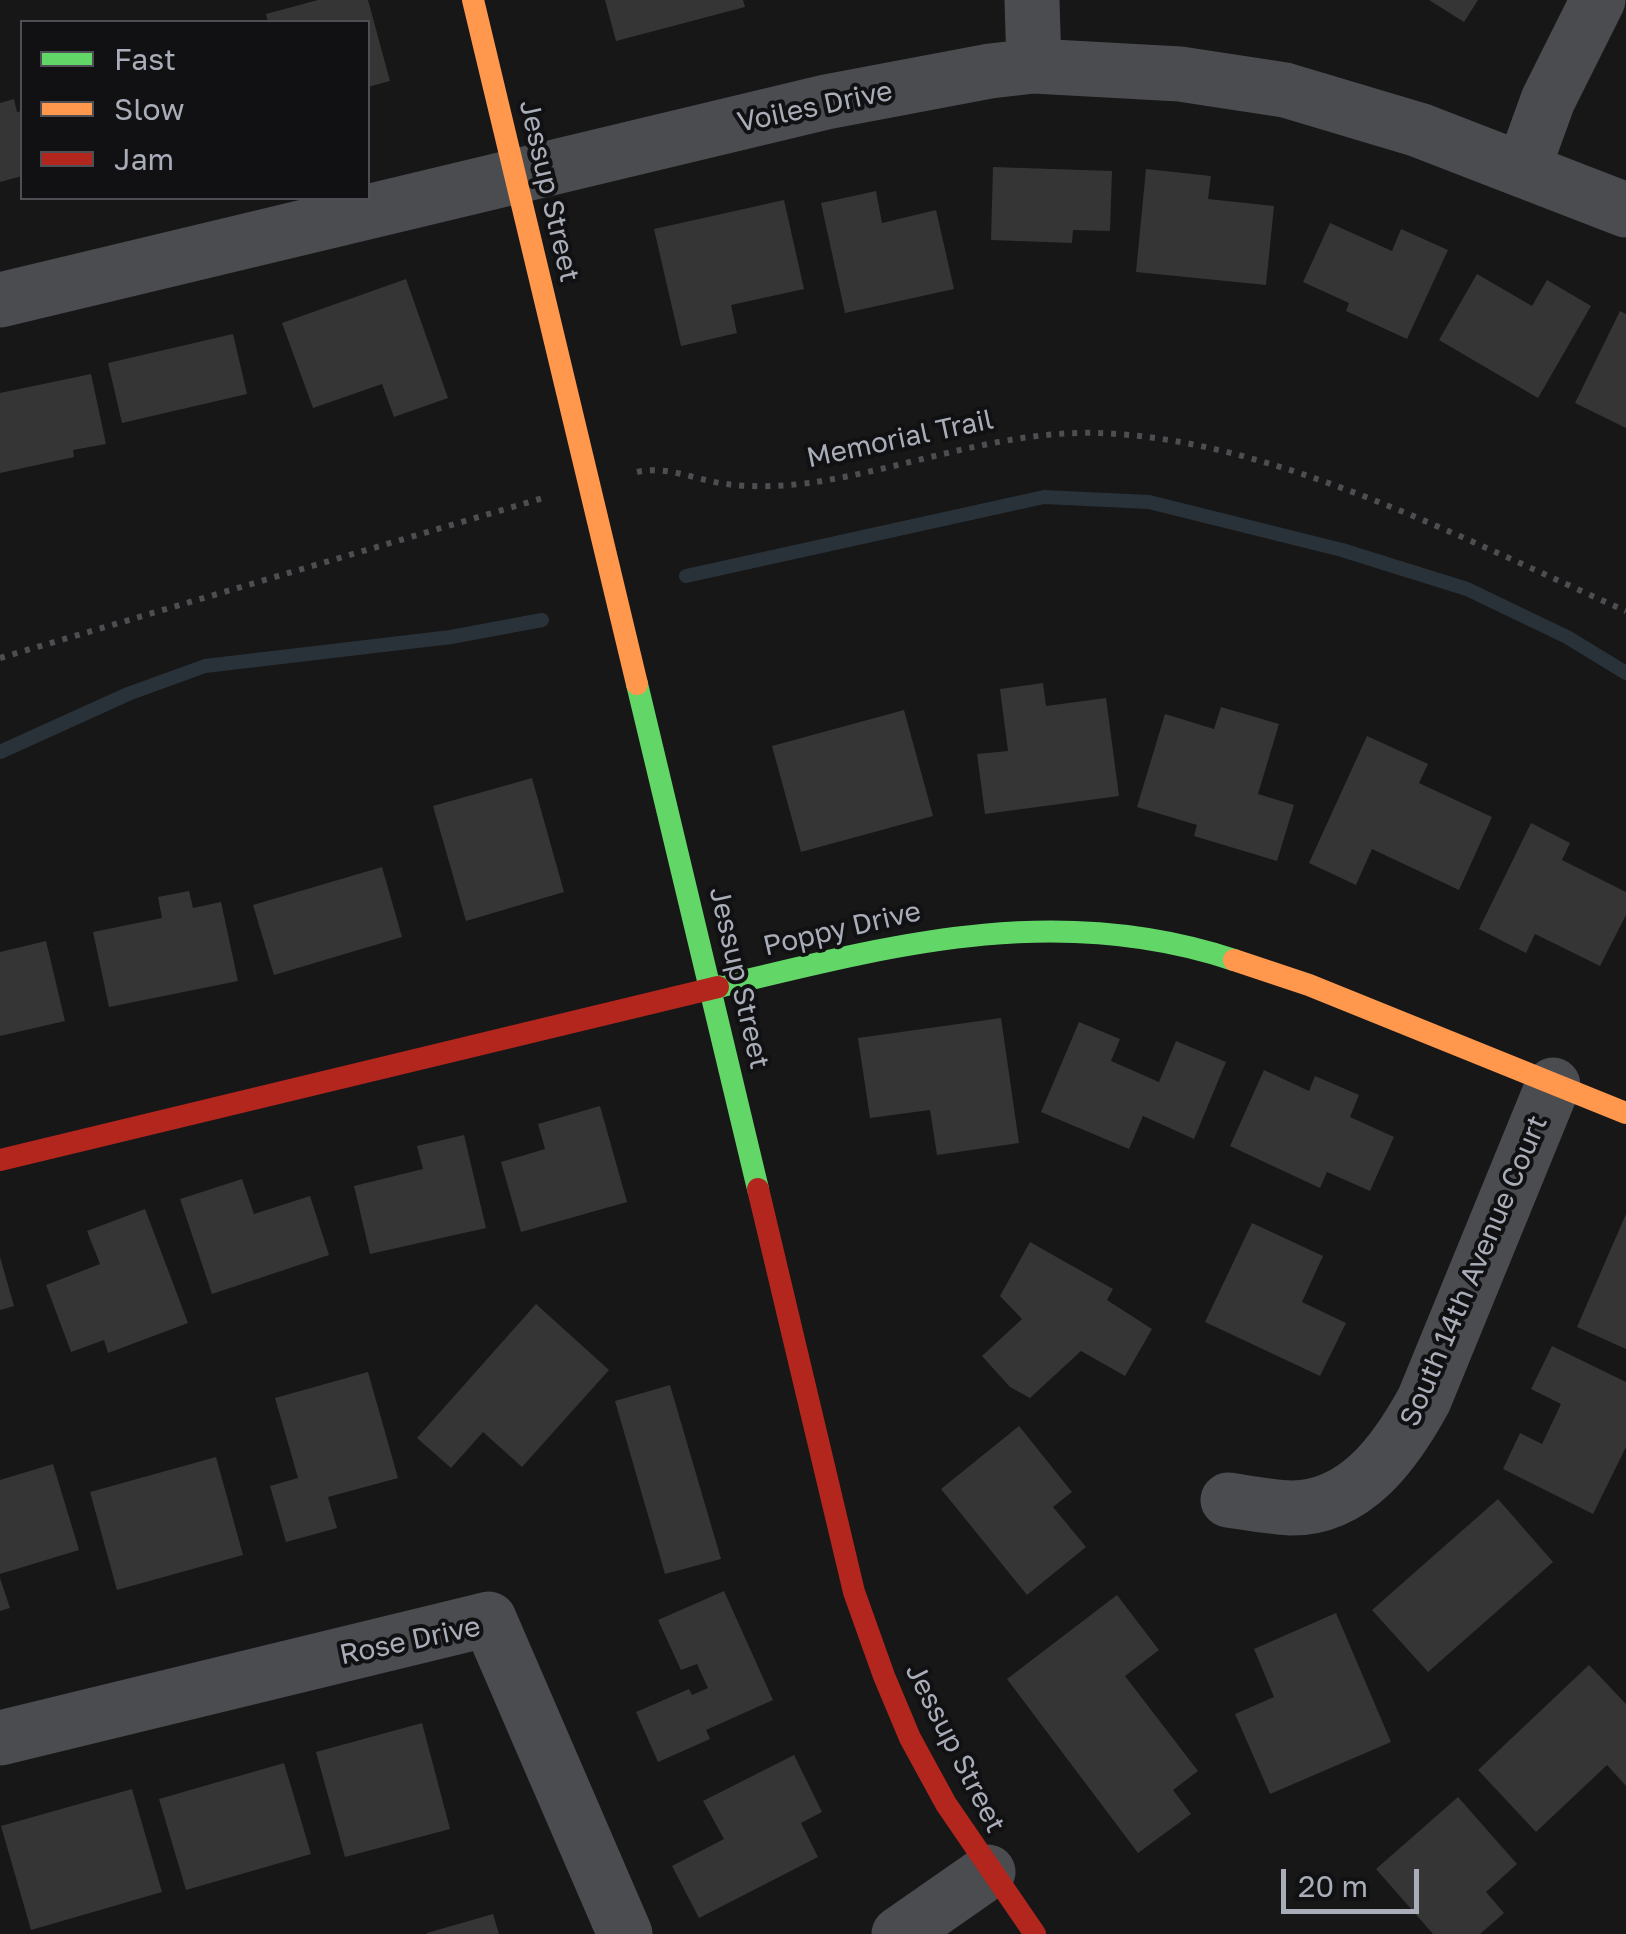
<!DOCTYPE html>
<html>
<head>
<meta charset="utf-8">
<style>
  body { margin:0 }
  #map { position:relative; width:1626px; height:1934px; overflow:hidden; background:#171717; font-family:"Golos Text",sans-serif }
  canvas { display:block }
  .legend { position:absolute; left:20px; top:20px; width:350px; height:180px; box-sizing:border-box; background:#111113; border:2px solid #4d4f55; margin:0; padding:12px 18px; list-style:none; font-size:30px; color:#a8adb8 }
  .legend li { display:flex; align-items:center; gap:20px; height:50px }
  .legend b { width:50px; border:2px solid #4d4f55 }
  .scale { position:absolute; left:1281px; top:1869px; width:138px; height:45px; box-sizing:border-box; border:5px solid #a8adb8; border-top:0; padding-left:12px; font-size:30px; line-height:35px; white-space:nowrap; color:#a8adb8; -webkit-text-stroke:8px #111113; paint-order:stroke }
</style>
</head>
<body>
<div id="map">
<canvas width="1626" height="1934"></canvas>
<ul class="legend">
<li><b style="height:12px;background:#63d668"></b>Fast</li>
<li><b style="height:12px;background:#ff974d"></b>Slow</li>
<li><b style="height:12px;background:#b3261e"></b>Jam</li>
</ul>
<div class="scale">20 m</div>
</div>
<script>
const c = document.querySelector('canvas').getContext('2d');
c.lineJoin = 'round';
function strokePath(path, color, width, dash) {
  c.strokeStyle = color;
  c.lineWidth = width;
  c.lineCap = dash ? 'butt' : 'round';
  c.setLineDash(dash || []);
  c.stroke(path);
}
function paint(path, color) {
  c.fillStyle = color;
  c.fill(path, 'evenodd');
}
function drawText(font, color, halo, rows, align = 'center') {
  c.font = font + ' "Golos Text",sans-serif';
  c.lineWidth = 8;
  c.setLineDash([]);
  c.textBaseline = 'middle';
  c.strokeStyle = halo;
  c.fillStyle = color;
  for (const [text, x, y, turn = 0] of rows) {
    c.save();
    c.translate(x, y);
    c.rotate((+turn || 0) * Math.PI / 180);
    c.textAlign = isNaN(turn) ? turn : align;
    if (halo) c.strokeText(text, 0, 0);
    c.fillText(text, 0, 0);
    c.restore();
  }
}
const stream = new Path2D(`
  M 686,576 L 1044,497 L 1149,502 L 1342,550 L 1467,589 L 1567,637 L 1626,673
  M 0,752 L 128,694 L 205,666 L 451,637 L 542,620`);
const building = new Path2D(`
  M 318,0 L 368,0 L 390,81 L 368,87 L 368,22 L 268,22 L 266,14 Z
  M 605,0 L 743,0 L 745,7 L 616,41 Z
  M 1429,0 L 1478,0 L 1464,22 Z
  M 14,99 L 17,112 L 22,111 L 22,176 L 0,182 L 0,103 Z
  M 993,167 L 1112,171 L 1110,231 L 1073,230 L 1072,243 L 991,240 Z
  M 1146,169 L 1211,176 L 1208,199 L 1274,206 L 1266,285 L 1136,272 Z
  M 876,191 L 882,223 L 936,210 L 954,289 L 845,313 L 821,203 Z
  M 784,200 L 804,289 L 731,305 L 737,333 L 681,346 L 654,229 Z
  M 1330,223 L 1392,251 L 1401,229 L 1448,250 L 1407,339 L 1346,311 L 1349,303 L 1303,282 Z
  M 1477,274 L 1532,306 L 1547,280 L 1591,306 L 1538,398 L 1439,340 Z
  M 406,279 L 448,398 L 394,417 L 382,384 L 313,408 L 282,323 Z
  M 1620,311 L 1626,314 L 1626,428 L 1575,403 Z
  M 233,334 L 247,394 L 122,423 L 108,363 Z
  M 91,374 L 106,444 L 73,450 L 74,457 L 0,473 L 0,393 Z
  M 1043,683 L 1046,706 L 1106,698 L 1119,796 L 985,814 L 977,754 L 1008,751 L 1000,689 Z
  M 1221,707 L 1279,724 L 1258,794 L 1294,805 L 1277,861 L 1194,836 L 1197,825 L 1137,807 L 1165,714 L 1214,729 Z
  M 904,710 L 933,816 L 801,852 L 772,746 Z
  M 1367,736 L 1428,764 L 1419,783 L 1492,817 L 1459,890 L 1372,849 L 1356,885 L 1309,863 Z
  M 532,778 L 564,892 L 466,921 L 433,806 Z
  M 1531,823 L 1570,843 L 1562,860 L 1626,892 L 1626,915 L 1600,966 L 1535,934 L 1526,953 L 1479,929 Z
  M 382,867 L 402,937 L 274,975 L 253,905 Z
  M 189,891 L 193,908 L 221,902 L 238,981 L 109,1007 L 93,932 L 162,918 L 158,897 Z
  M 46,941 L 65,1021 L 0,1036 L 0,952 Z
  M 1001,1018 L 1019,1143 L 937,1155 L 930,1110 L 870,1118 L 858,1038 Z
  M 1079,1022 L 1120,1039 L 1111,1061 L 1159,1082 L 1176,1041 L 1226,1062 L 1194,1139 L 1143,1116 L 1129,1149 L 1041,1112 Z
  M 1264,1070 L 1309,1091 L 1315,1076 L 1359,1095 L 1350,1117 L 1394,1137 L 1370,1191 L 1327,1172 L 1320,1188 L 1230,1146 Z
  M 600,1106 L 627,1202 L 521,1232 L 501,1162 L 545,1149 L 538,1124 Z
  M 464,1135 L 486,1228 L 370,1254 L 354,1186 L 423,1169 L 417,1146 Z
  M 242,1179 L 254,1214 L 310,1196 L 329,1255 L 212,1294 L 180,1199 Z
  M 145,1209 L 188,1323 L 108,1353 L 104,1340 L 71,1352 L 46,1285 L 100,1264 L 87,1231 Z
  M 1626,1214 L 1626,1349 L 1577,1327 Z
  M 1252,1223 L 1323,1256 L 1302,1302 L 1346,1323 L 1320,1376 L 1205,1322 Z
  M 1030,1242 L 1113,1289 L 1107,1300 L 1152,1329 L 1125,1376 L 1081,1351 L 1030,1398 L 1010,1387 L 982,1356 L 1022,1319 L 1000,1296 Z
  M 0,1257 L 14,1306 L 0,1310 Z
  M 536,1304 L 609,1370 L 522,1467 L 483,1432 L 451,1468 L 417,1438 Z
  M 1552,1346 L 1626,1382 L 1626,1447 L 1593,1514 L 1503,1469 L 1520,1433 L 1542,1444 L 1561,1404 L 1531,1389 Z
  M 368,1372 L 398,1478 L 328,1497 L 337,1528 L 286,1542 L 270,1486 L 298,1478 L 275,1398 Z
  M 670,1385 L 721,1559 L 665,1574 L 615,1401 Z
  M 1019,1426 L 1072,1492 L 1053,1507 L 1086,1547 L 1027,1595 L 941,1489 Z
  M 216,1457 L 243,1555 L 117,1590 L 90,1492 Z
  M 53,1464 L 79,1550 L 0,1574 L 0,1480 Z
  M 1498,1499 L 1553,1562 L 1428,1672 L 1372,1610 Z
  M 0,1578 L 10,1608 L 0,1611 Z
  M 724,1591 L 773,1700 L 706,1730 L 710,1739 L 658,1762 L 636,1712 L 689,1689 L 692,1695 L 708,1688 L 697,1664 L 681,1670 L 658,1620 Z
  M 1117,1595 L 1159,1650 L 1125,1676 L 1198,1771 L 1173,1790 L 1191,1814 L 1138,1853 L 1007,1679 Z
  M 1336,1613 L 1391,1742 L 1270,1794 L 1235,1714 L 1274,1697 L 1254,1649 Z
  M 1589,1665 L 1626,1704 L 1626,1786 L 1607,1765 L 1536,1832 L 1478,1770 Z
  M 422,1723 L 450,1829 L 345,1857 L 316,1752 Z
  M 794,1755 L 822,1812 L 801,1823 L 818,1857 L 699,1918 L 672,1866 L 724,1839 L 703,1801 Z
  M 284,1763 L 311,1854 L 186,1890 L 159,1799 Z
  M 132,1789 L 162,1892 L 31,1930 L 1,1826 Z
  M 1458,1797 L 1517,1864 L 1486,1892 L 1504,1913 L 1480,1934 L 1433,1934 L 1376,1869 Z
  M 493,1914 L 499,1934 L 427,1934 L 427,1933 Z`);
const path = new Path2D(`
  M 637,472 C 666,465 696,480 726,484 C 753,488 789,486 816,482 C 911,467 1002,430 1099,433 C 1274,439 1467,541 1626,611
  M 0,658 L 543,498`);
const street = new Path2D(`
  M 1032,0 L 1034,66
  M 1523,169 L 1548,100 L 1598,0
  M 0,300 L 826,102 L 990,71 L 1034,66 L 1180,74 L 1285,90 L 1419,130 L 1626,210
  M 1228,1500 C 1248,1503 1270,1507 1290,1508 C 1356,1509 1396,1451 1424,1400 L 1553,1085
  M 0,1738 L 489,1619 L 625,1934
  M 899,1934 L 988,1872`);
const fast = new Path2D(`
  M 637,684 L 758,1189
  M 718,987 C 892,945 1057,901 1234,960`);
const slow = new Path2D(`
  M 473,0 L 637,684
  M 1234,960 L 1309,985 L 1626,1113`);
const jam = new Path2D(`
  M 0,1160 L 718,987
  M 758,1189 L 854,1592 L 884,1676 L 910,1738 L 946,1804 L 1035,1934`);
const streetNames = [
  ["Voiles Drive",815,107,-12],
  ["Jessup Street",549,191,77],
  ["Memorial Trail",900,439,-12],
  ["Poppy Drive",842,929,-13],
  ["Jessup Street",739,978,77],
  ["South 14th Avenue Court",1474,1271,-67],
  ["Rose Drive",410,1641,-12],
  ["Jessup Street",955,1748,63]
];
strokePath(stream, '#2a3239', 14);
paint(building, '#353536');
strokePath(path, '#4d4e52', 6, [5, 8]);
strokePath(street, '#4b4c50', 55);
strokePath(fast, '#63d668', 22);
strokePath(slow, '#ff974d', 22);
strokePath(jam, '#b3261e', 22);
drawText('28px', '#a8adb8', '#111113', streetNames);
</script>
</body>
</html>
